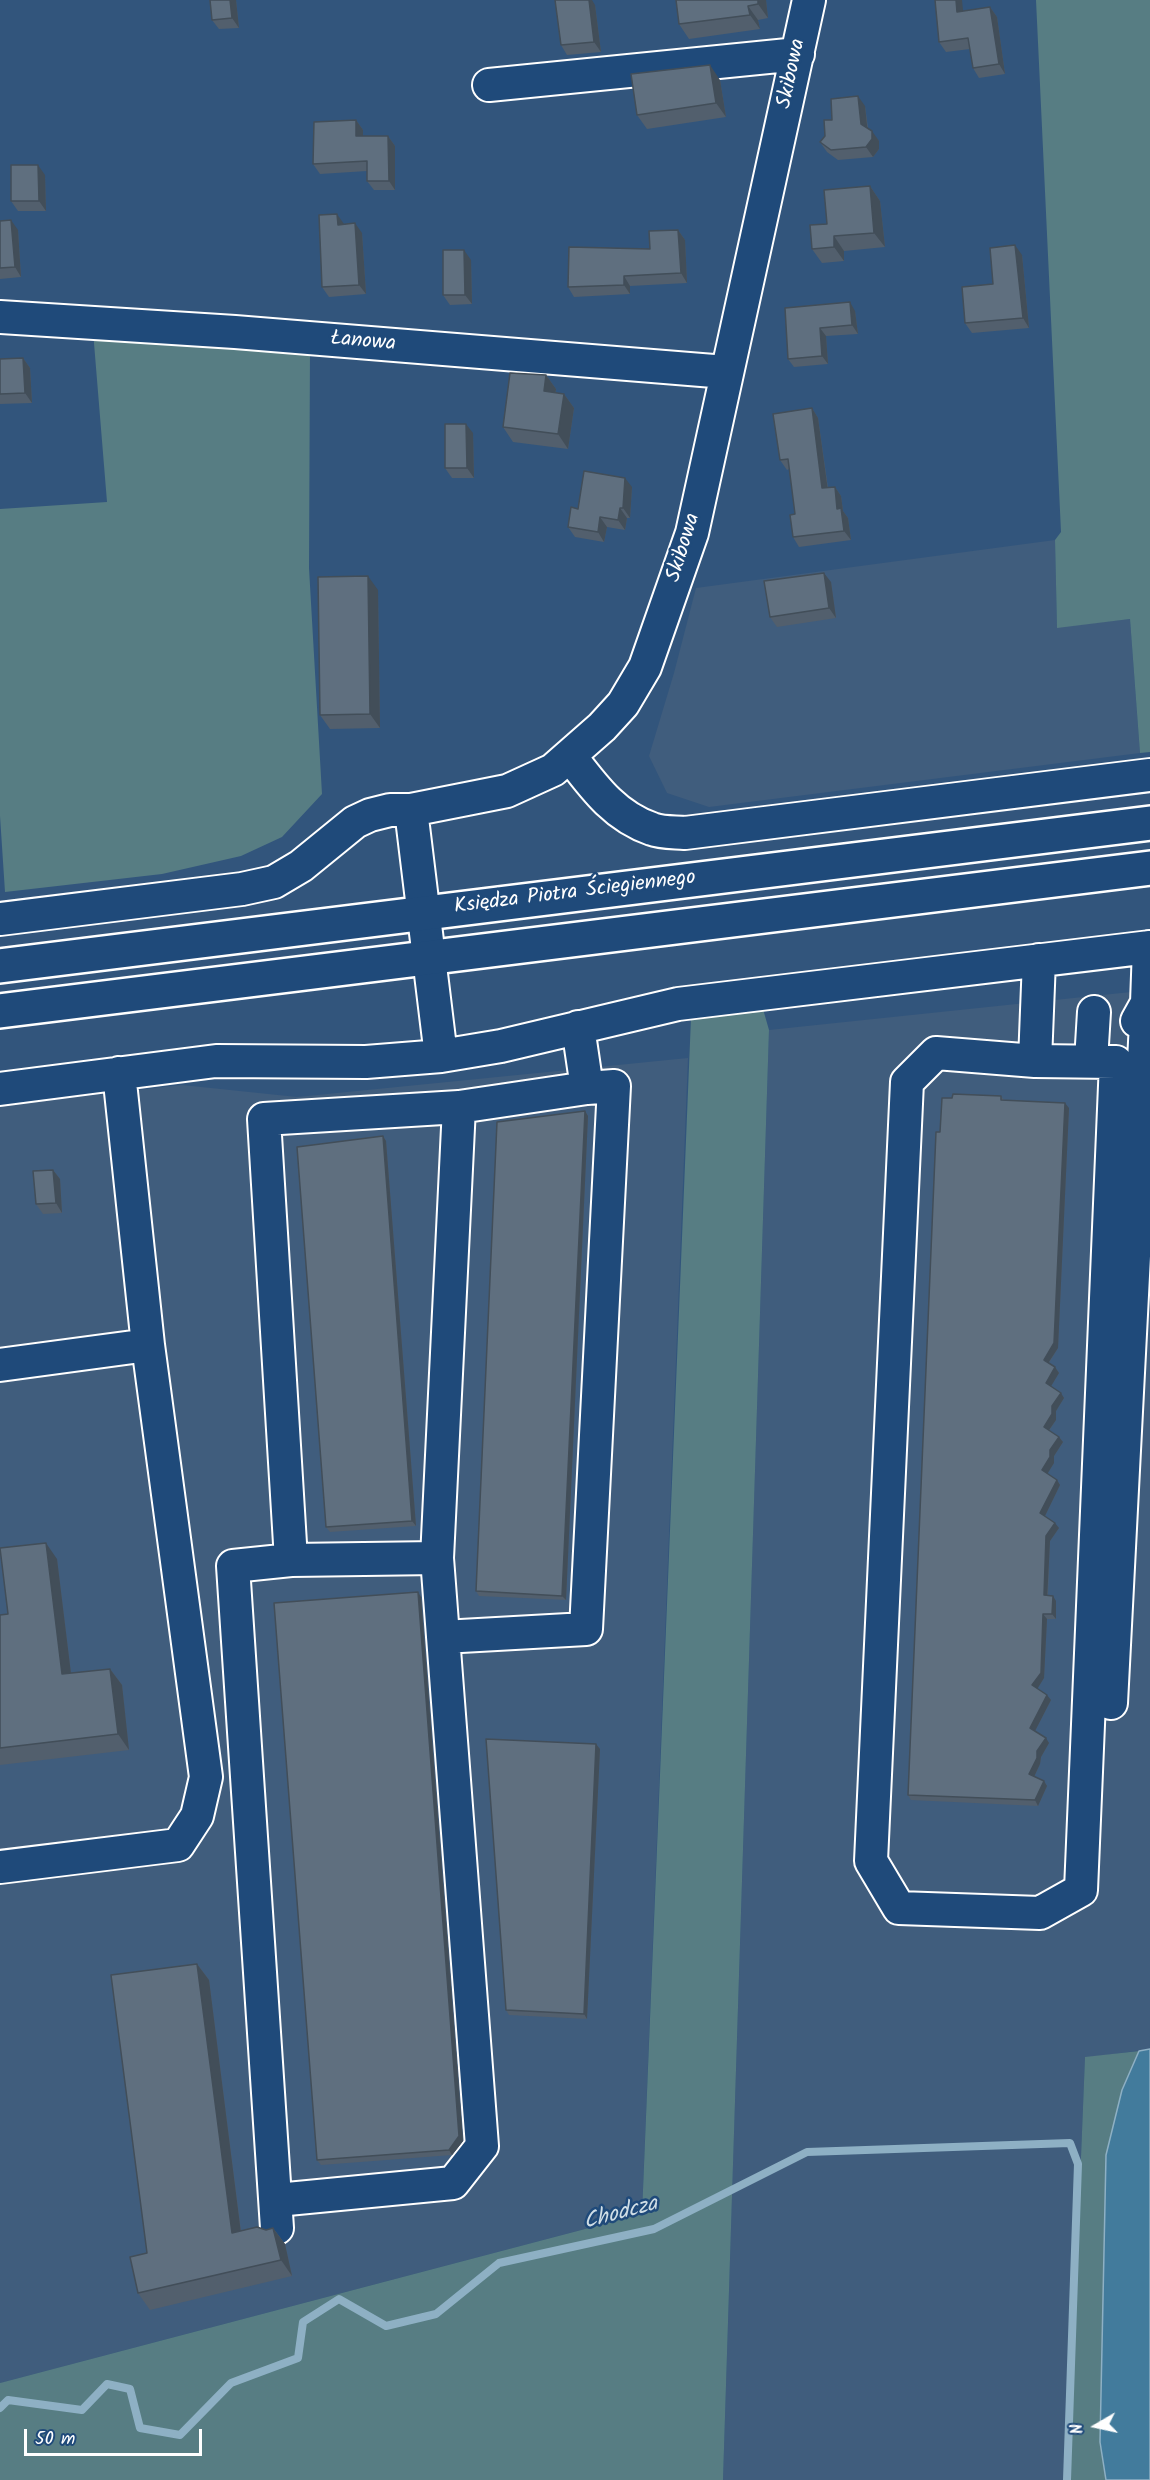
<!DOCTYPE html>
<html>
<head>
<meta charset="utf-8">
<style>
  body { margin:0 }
  #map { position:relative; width:1150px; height:2480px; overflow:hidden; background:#32557c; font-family:Kalam,sans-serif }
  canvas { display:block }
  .north { position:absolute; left:1066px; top:2396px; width:60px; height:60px; -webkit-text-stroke:4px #1f4a7a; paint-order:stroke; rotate:261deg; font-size:16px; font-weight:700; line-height:24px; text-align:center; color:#fff }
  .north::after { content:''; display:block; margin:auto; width:21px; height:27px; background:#fff; clip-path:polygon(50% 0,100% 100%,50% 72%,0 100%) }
  .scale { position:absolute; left:24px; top:2429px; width:178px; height:27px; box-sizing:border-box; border:3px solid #fff; border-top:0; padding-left:8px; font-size:18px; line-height:21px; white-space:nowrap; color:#fff; -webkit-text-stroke:4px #1f4a7a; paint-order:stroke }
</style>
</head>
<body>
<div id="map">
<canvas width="1150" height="2480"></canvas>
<div class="north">N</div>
<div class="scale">50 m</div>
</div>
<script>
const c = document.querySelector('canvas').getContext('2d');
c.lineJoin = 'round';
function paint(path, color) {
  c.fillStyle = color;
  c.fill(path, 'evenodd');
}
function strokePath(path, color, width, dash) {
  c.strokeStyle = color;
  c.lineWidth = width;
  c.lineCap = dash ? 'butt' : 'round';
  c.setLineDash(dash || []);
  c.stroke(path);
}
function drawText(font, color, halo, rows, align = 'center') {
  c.font = font + ' Kalam,sans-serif';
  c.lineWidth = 5;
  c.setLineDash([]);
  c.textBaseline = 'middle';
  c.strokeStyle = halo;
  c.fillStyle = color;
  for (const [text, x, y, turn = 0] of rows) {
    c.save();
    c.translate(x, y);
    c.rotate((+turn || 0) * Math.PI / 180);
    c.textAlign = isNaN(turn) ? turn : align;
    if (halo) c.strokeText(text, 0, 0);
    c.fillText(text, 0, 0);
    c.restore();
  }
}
const built = new Path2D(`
  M 1055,540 L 1057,627 L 1130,619 L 1140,753 L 709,807 L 667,793 L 649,756 L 674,673 L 696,588 Z
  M 1150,990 L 1150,2049 L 1085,2058 L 1068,2480 L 723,2480 L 769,1030 Z
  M 688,1058 L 642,2214 L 0,2383 L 0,1106 L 182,1085 L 297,1097 Z`);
const green = new Path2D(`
  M 1036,0 L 1150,0 L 1150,752 L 1140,753 L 1130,619 L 1057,628 L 1055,540 L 1061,532 Z
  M 93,331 L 310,349 L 309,568 L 322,794 L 282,837 L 241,856 L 162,874 L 5,892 L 0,816 L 0,509 L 107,502 Z
  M 763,1009 L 769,1030 L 723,2480 L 0,2480 L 0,2383 L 642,2214 L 691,1018 Z
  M 1139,2051 L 1122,2090 L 1100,2442 L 1106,2480 L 1068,2480 L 1085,2057 Z`);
const water = new Path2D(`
  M 1150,2049 L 1150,2480 L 1106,2480 L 1100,2442 L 1106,2155 L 1122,2090 L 1139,2051 Z`);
const stream = new Path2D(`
  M 0,2408 L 8,2400 L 82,2410 L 107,2384 L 130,2389 L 140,2428 L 180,2435 L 231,2383 L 298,2358 L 303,2322 L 339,2299 L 386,2326 L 436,2314 L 499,2263 L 654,2229 L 807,2152 L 1070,2143 L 1078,2164 L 1067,2480`);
const minor = new Path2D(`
  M 489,85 L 798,54
  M 0,317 L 235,332 L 726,372
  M 570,756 C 593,786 614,816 652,829 C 662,833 675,832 685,833 L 1150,775
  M 411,810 L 441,1056
  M 0,919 L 242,889 L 274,882 L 301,866 L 355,822 L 370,815 L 390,810 L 411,810 L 507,791 L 553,770 L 602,727 L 623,704 L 645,667 L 692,533 L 809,0
  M 1137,1021 L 1147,1003 L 1149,947
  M 1035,1061 L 1116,1062 L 1081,1890 L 1040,1913 L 899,1908 L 871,1861 L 907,1082 L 936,1053 L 1035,1061 L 1039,960
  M 1091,1061 L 1094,1012
  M 0,1089 L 216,1061 L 366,1062 L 441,1056 L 501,1046 L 678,1004 L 1150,947
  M 0,1365 L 148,1345
  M 291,1560 L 437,1558
  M 443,1637 L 586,1629 L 614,1086 L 587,1088
  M 1111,1703 L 1147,1003
  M 0,1867 L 178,1845 L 197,1816 L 206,1777 L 148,1345 L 119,1073
  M 277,2200 L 453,2183 L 482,2146 L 437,1558 L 459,1107
  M 277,2228 L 233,1566 L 291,1560 L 264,1119 L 459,1107 L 587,1088 L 578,1027`);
const major = new Path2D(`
  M 0,966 L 1150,823
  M 0,1011 L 1150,868`);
const wall = new Path2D(`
  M 210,0 L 236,0 L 239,28 L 219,29 L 212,20 Z
  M 766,0 L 768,18 L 758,20 L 760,29 L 689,39 L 679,24 Z
  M 595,5 L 601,52 L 567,55 L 561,45 Z
  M 990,7 L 997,17 L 1005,74 L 979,78 L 973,68 L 970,49 L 946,52 L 939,42 L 963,11 Z
  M 720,80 L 726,117 L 647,129 L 637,115 Z
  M 865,106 L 868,128 L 879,141 L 879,149 L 873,157 L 838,160 L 827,152 L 820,142 L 825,136 L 832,120 Z
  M 356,120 L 363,130 L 363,136 L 388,136 L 395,146 L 395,190 L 374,190 L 367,181 L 367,171 L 320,174 L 313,164 Z
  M 45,175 L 46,211 L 18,211 L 11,201 Z
  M 870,186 L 880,201 L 885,247 L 844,251 L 844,261 L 822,263 L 812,249 L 827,224 Z
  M 0,221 L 18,230 L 21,277 L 0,279 Z
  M 344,224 L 362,233 L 366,294 L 329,297 L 322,287 Z
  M 678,230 L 685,240 L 687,283 L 630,286 L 630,294 L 574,297 L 568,287 L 650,249 Z
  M 1022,255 L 1029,328 L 972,333 L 965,323 L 993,284 Z
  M 471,260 L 472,304 L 450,305 L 443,295 Z
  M 785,308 L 855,311 L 858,334 L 826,336 L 828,364 L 794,367 L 788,359 Z
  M 23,358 L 30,368 L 32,403 L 0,404 L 0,359 Z
  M 546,375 L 556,389 L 556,393 L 564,394 L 574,408 L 568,449 L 513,442 L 503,427 Z
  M 812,408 L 818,418 L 828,488 L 835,487 L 841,496 L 843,511 L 848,518 L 851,540 L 799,547 L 793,537 L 795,514 L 789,469 L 787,470 L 780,460 Z
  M 473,433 L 474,478 L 452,478 L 445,468 Z
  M 632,487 L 630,518 L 627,518 L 625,530 L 607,527 L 604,542 L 575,537 L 568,527 L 578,509 Z
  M 831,582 L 836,618 L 777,627 L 770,617 Z
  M 378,590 L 380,728 L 330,729 L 320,715 Z
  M 1001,1096 L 1004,1100 L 1069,1108 L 1058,1348 L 1049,1363 L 1055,1367 L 1059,1373 L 1051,1386 L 1064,1398 L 1056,1411 L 1056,1420 L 1049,1431 L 1059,1437 L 1063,1442 L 1054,1456 L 1054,1463 L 1047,1474 L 1057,1480 L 1060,1485 L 1045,1516 L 1059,1528 L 1050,1541 L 1048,1595 L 1056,1601 L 1056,1619 L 1047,1619 L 1044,1678 L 1037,1689 L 1051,1700 L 1035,1731 L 1049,1743 L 1041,1757 L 1040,1764 L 1034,1777 L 1044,1781 L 1047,1786 L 1038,1806 L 911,1800 L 908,1795 L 952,1098 Z
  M 585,1111 L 588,1116 L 566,1600 L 479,1596 L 476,1591 Z
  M 383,1136 L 386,1141 L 416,1526 L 330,1532 L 326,1527 Z
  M 53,1170 L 60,1179 L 62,1213 L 43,1214 L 36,1204 Z
  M 57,1559 L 71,1673 L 110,1669 L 122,1685 L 129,1750 L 0,1765 L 0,1615 L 8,1614 Z
  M 421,1597 L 463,2141 L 452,2155 L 321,2165 L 317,2160 Z
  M 596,1744 L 600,1749 L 587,2019 L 509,2015 L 506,2010 Z
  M 197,1964 L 209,1980 L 241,2231 L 266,2230 L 273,2228 L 285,2244 L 292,2276 L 150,2310 L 138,2293 L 147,2253 Z`);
const shadedWall = new Path2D(`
  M 230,0 L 236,0 L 239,28 L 232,18 Z
  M 589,0 L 592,0 L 595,5 L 601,52 L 594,42 Z
  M 758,0 L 766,0 L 768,18 L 758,4 Z
  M 956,0 L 962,0 L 964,21 L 957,12 Z
  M 748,6 L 758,20 L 760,29 L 750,15 Z
  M 990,7 L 997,17 L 1005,74 L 999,64 Z
  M 710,65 L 720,80 L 726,117 L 716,103 Z
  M 858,96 L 865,106 L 868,134 L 861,124 Z
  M 356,120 L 363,130 L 363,146 L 356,136 Z
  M 872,131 L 879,141 L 879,149 L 873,157 L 866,147 Z
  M 388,136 L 395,146 L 395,190 L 389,181 Z
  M 38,165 L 45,175 L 46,211 L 39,201 Z
  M 870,186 L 880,201 L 885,247 L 874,233 Z
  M 337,214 L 344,224 L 338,225 Z
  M 11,220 L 18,230 L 21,277 L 15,267 Z
  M 355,223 L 362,233 L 366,294 L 359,285 Z
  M 678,230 L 685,240 L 687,283 L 681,273 Z
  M 834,236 L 844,251 L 844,261 L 834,247 Z
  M 1015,245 L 1022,255 L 1029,328 L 1023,318 Z
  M 464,250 L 471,260 L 472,304 L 465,295 Z
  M 624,276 L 630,286 L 630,294 L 624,285 Z
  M 850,302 L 855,311 L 858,334 L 852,325 Z
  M 820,328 L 826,336 L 828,364 L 822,356 Z
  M 23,358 L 30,368 L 32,403 L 25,393 Z
  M 546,375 L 556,389 L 554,405 L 544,391 Z
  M 564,394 L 574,408 L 568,449 L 558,434 Z
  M 812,408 L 818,418 L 829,498 L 822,488 Z
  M 466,424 L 473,433 L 474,478 L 467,468 Z
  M 625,478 L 632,487 L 630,518 L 623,508 Z
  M 835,487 L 841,496 L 843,511 L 848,518 L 851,540 L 844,531 L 837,509 Z
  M 620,508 L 627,518 L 625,530 L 618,520 Z
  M 600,517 L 607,527 L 604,542 L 598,532 Z
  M 824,573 L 831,582 L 836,618 L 829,608 Z
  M 368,576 L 378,590 L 380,728 L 370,714 Z
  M 1065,1103 L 1069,1108 L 1058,1348 L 1047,1365 L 1044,1360 Z
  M 585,1111 L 588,1116 L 566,1600 L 562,1596 Z
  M 383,1136 L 386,1141 L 416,1526 L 412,1521 Z
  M 53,1170 L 60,1179 L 62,1213 L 56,1203 Z
  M 1055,1367 L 1059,1373 L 1050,1388 L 1046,1383 Z
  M 1061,1393 L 1064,1398 L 1056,1411 L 1056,1420 L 1047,1433 L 1044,1427 L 1052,1406 Z
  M 1059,1437 L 1063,1442 L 1054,1456 L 1054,1463 L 1046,1476 L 1042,1470 L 1050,1450 Z
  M 1057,1480 L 1060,1485 L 1044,1518 L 1040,1513 Z
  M 1055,1523 L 1059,1528 L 1050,1541 L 1047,1601 L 1044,1595 L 1046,1536 Z
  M 46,1543 L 57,1559 L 73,1690 L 62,1674 Z
  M 418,1592 L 421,1597 L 463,2141 L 452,2155 L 449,2150 Z
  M 1053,1596 L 1056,1601 L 1056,1619 L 1052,1614 Z
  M 1043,1614 L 1047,1619 L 1044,1678 L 1036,1691 L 1032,1685 Z
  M 110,1669 L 122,1685 L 129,1750 L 118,1734 Z
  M 1047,1695 L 1051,1700 L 1034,1733 L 1030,1728 Z
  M 1046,1738 L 1049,1743 L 1041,1757 L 1040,1764 L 1033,1779 L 1029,1774 L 1037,1751 Z
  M 596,1744 L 600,1749 L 587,2019 L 584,2014 Z
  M 1044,1781 L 1047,1786 L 1038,1806 L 1035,1800 Z
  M 197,1964 L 209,1980 L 243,2249 L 232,2233 Z
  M 273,2228 L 285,2244 L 292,2276 L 281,2260 Z`);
const building = new Path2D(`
  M 210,0 L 230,0 L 232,18 L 212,20 Z
  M 555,0 L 589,0 L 594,42 L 561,45 Z
  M 676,0 L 758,0 L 758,4 L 748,6 L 750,15 L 679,24 Z
  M 935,0 L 956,0 L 957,12 L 990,7 L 999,64 L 973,68 L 968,38 L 939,42 Z
  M 710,65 L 716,103 L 637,115 L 631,74 Z
  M 858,96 L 861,124 L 872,131 L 872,139 L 866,147 L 831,150 L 820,142 L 825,136 L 824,120 L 832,120 L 831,99 Z
  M 356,120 L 356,136 L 388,136 L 389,181 L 367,181 L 367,161 L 313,164 L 314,122 Z
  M 11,165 L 38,165 L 39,201 L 11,201 Z
  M 870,186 L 874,233 L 834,236 L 834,247 L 812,249 L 810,225 L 827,224 L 824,190 Z
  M 337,214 L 338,225 L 355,223 L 359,285 L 322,287 L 319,215 Z
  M 11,220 L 15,267 L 0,268 L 0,221 Z
  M 678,230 L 681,273 L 624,276 L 624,285 L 568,287 L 569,247 L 650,249 L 649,231 Z
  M 1015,245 L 1023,318 L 965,323 L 962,287 L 993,284 L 990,248 Z
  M 443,250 L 464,250 L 465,295 L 443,295 Z
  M 850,302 L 852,325 L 820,328 L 822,356 L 788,359 L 785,308 Z
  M 23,358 L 25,393 L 0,394 L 0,359 Z
  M 510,373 L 546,375 L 544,391 L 564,394 L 558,434 L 503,427 Z
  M 812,408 L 822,488 L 835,487 L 837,509 L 841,508 L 844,531 L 793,537 L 790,515 L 795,514 L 788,459 L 780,460 L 773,414 Z
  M 445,424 L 466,424 L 467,468 L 445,468 Z
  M 584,471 L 625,478 L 623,508 L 620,508 L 618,520 L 600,517 L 598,532 L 568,527 L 571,507 L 578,509 Z
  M 824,573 L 829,608 L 770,617 L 764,581 Z
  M 368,576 L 370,714 L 320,715 L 318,577 Z
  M 953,1094 L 1001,1096 L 1001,1100 L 1065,1103 L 1054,1343 L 1044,1360 L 1055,1367 L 1046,1383 L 1061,1393 L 1052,1406 L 1052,1414 L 1044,1427 L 1059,1437 L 1050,1450 L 1050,1457 L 1042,1470 L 1057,1480 L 1040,1513 L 1055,1523 L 1046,1536 L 1044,1595 L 1053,1596 L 1052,1614 L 1043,1614 L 1041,1673 L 1032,1685 L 1047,1695 L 1030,1728 L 1046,1738 L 1037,1751 L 1037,1758 L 1029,1774 L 1044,1781 L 1035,1800 L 908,1795 L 936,1132 L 940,1132 L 942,1098 L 952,1098 Z
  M 585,1111 L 562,1596 L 476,1591 L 497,1122 Z
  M 383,1136 L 412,1521 L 326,1527 L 297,1147 Z
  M 53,1170 L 56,1203 L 36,1204 L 33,1171 Z
  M 46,1543 L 62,1674 L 110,1669 L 118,1734 L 0,1748 L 0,1615 L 8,1614 L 0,1548 Z
  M 418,1592 L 459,2136 L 449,2150 L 317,2160 L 274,1603 Z
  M 486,1739 L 596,1744 L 584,2014 L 506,2010 Z
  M 197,1964 L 232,2233 L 257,2227 L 266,2230 L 273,2228 L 281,2260 L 138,2293 L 130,2257 L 147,2253 L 111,1975 Z`);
const streetNames = [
  ["Skibowa",793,74,-78],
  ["Łanowa",363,343,5],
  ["Skibowa",685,548,-73],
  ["Księdza Piotra Ściegiennego",575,894,-7]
];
const waterNames = [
  ["Chodcza",621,2215,-15]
];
paint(built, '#405d7d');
paint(green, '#577d83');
paint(water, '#427b9c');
strokePath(water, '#8eb0c4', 1.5);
strokePath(stream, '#8eb0c4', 8);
strokePath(minor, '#fff', 36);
strokePath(major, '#fff', 38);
strokePath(minor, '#1f4a7a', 32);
strokePath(major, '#1f4a7a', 33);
paint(wall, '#525f6d');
paint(shadedWall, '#424e59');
paint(building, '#5f6f7f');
strokePath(building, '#424e59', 1.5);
drawText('21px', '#fff', '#1f4a7a', streetNames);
drawText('italic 22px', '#d0dee6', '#1f4a7a', waterNames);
</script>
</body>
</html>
